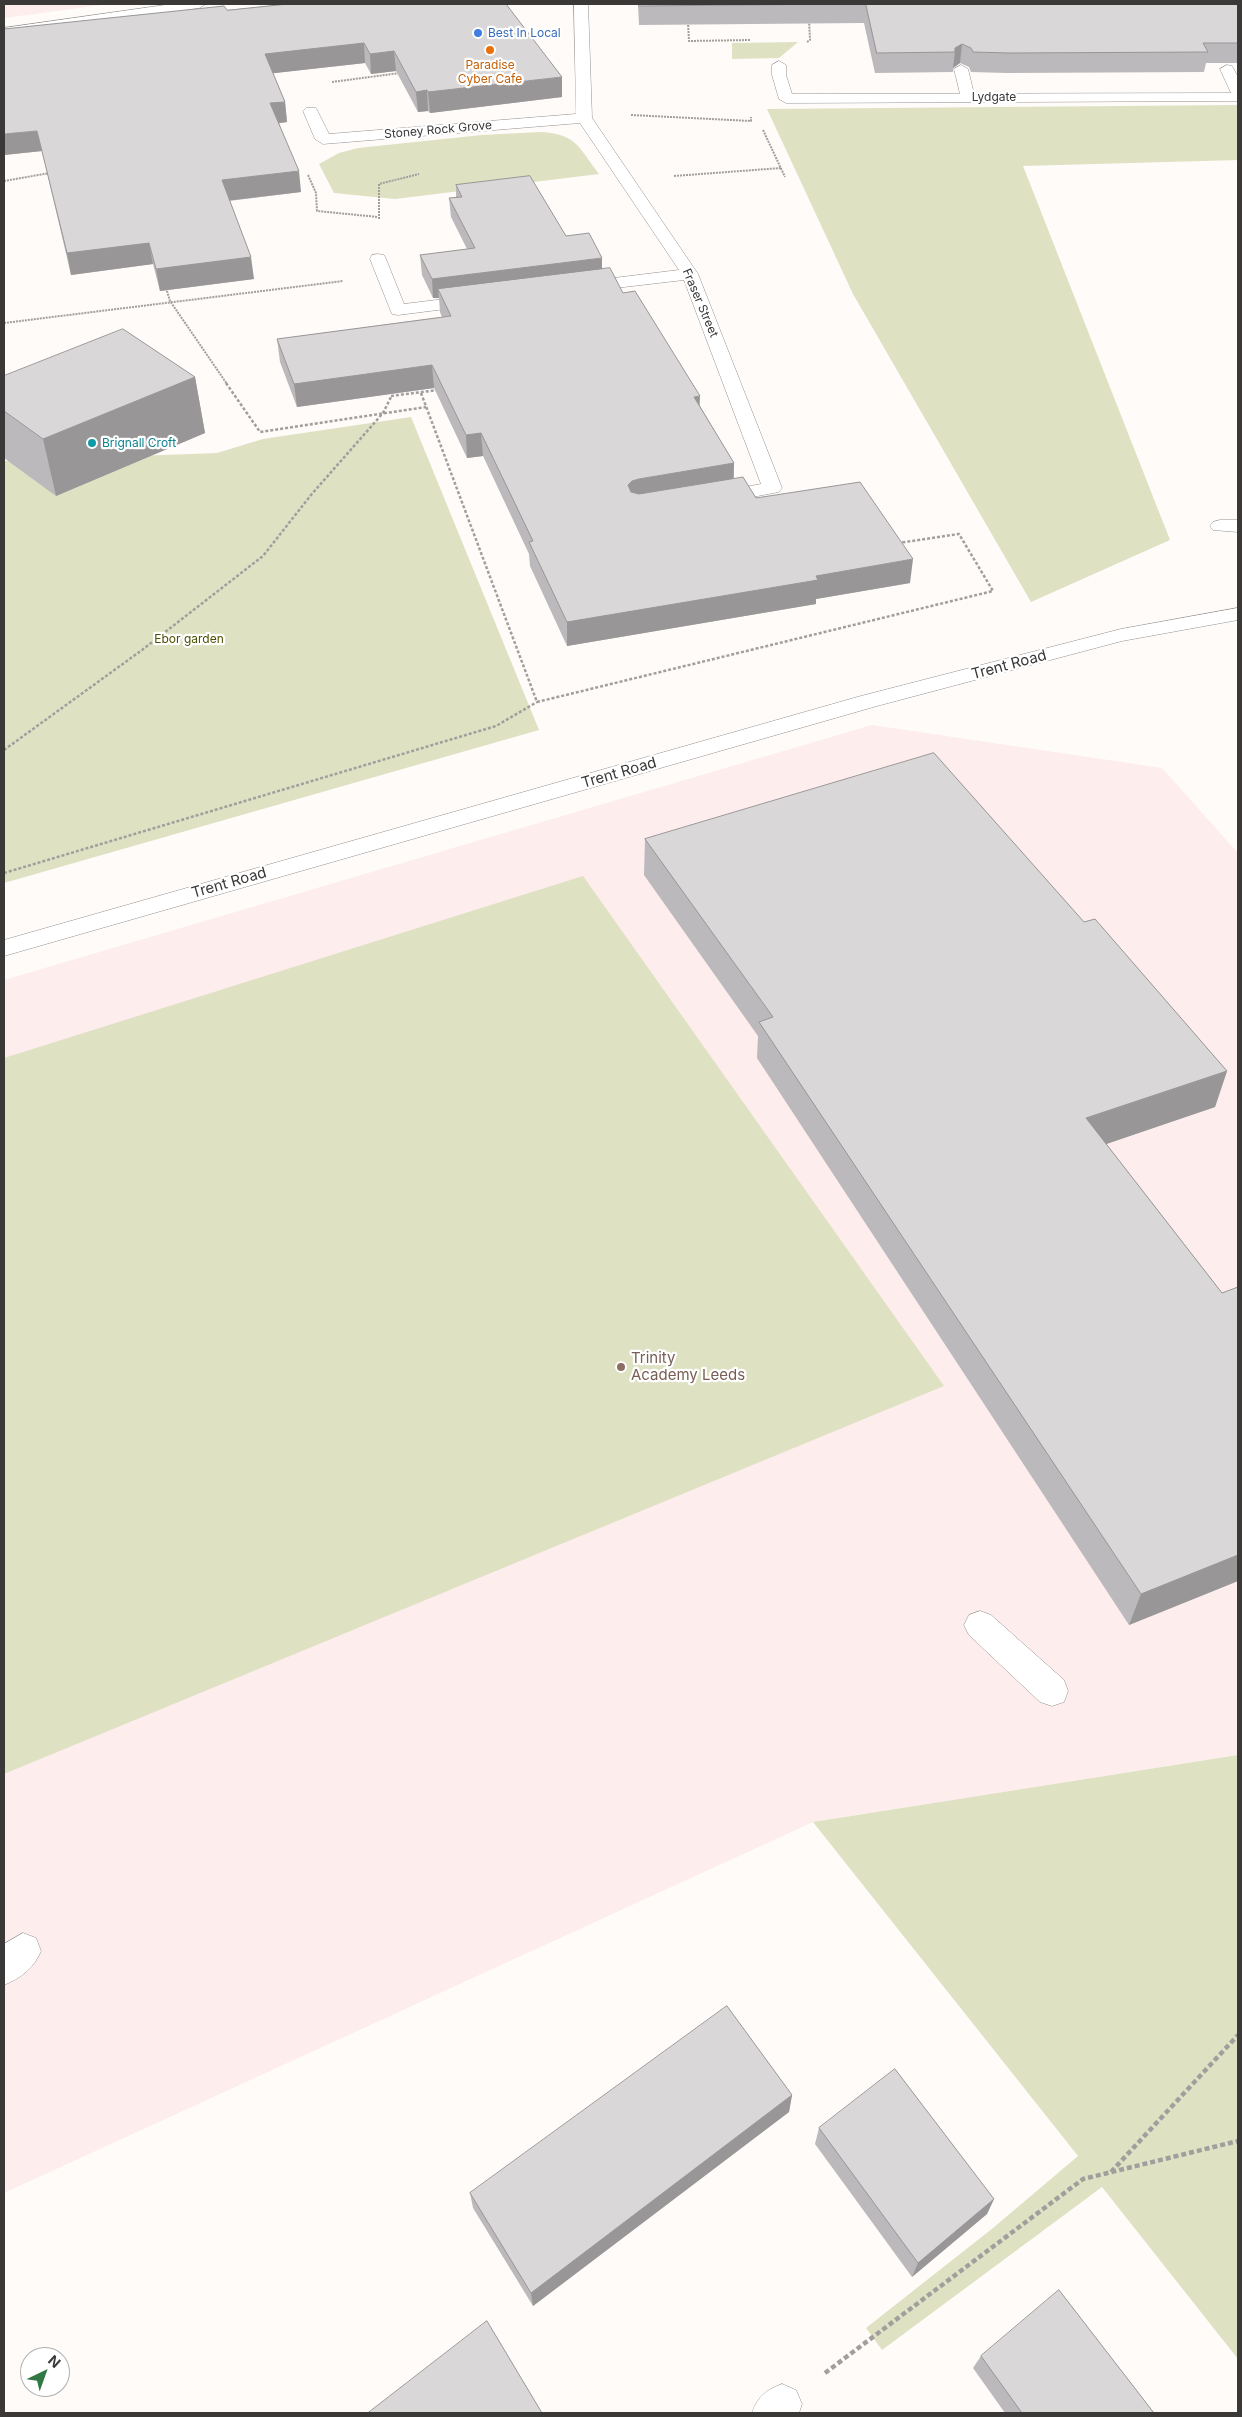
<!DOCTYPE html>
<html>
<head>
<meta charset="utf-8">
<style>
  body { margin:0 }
  #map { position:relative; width:1242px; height:2417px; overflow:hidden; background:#fefbf9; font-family:Inter,sans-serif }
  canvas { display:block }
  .frame { position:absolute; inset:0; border:5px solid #3a3938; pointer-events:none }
  .north { position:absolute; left:20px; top:2347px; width:50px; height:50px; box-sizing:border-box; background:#fff; border:1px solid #b0b0af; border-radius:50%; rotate:42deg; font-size:14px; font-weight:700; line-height:20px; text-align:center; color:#3a3938 }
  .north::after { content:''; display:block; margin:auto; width:18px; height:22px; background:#317844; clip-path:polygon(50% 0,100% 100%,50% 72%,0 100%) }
</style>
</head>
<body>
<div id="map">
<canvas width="1242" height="2417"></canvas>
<div class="frame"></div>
<div class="north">N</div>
</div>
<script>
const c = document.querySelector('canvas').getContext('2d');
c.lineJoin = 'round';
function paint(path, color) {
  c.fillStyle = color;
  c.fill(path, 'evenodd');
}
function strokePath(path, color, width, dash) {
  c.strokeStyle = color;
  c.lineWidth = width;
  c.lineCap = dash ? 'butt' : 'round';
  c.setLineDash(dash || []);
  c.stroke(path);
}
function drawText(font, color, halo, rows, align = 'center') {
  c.font = font + ' Inter,sans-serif';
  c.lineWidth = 4.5;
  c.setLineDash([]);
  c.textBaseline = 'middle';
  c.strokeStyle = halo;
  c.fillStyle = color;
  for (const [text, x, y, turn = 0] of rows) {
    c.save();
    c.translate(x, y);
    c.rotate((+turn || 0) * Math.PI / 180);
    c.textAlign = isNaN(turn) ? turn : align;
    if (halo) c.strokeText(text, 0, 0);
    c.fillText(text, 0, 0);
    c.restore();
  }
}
const education = new Path2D(`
  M 4,4 L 109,4 L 4,18 Z
  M 872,725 L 1162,768 L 1238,853 L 1238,1755 L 813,1822 L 4,2193 L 4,980 Z`);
const green = new Path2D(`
  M 798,42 L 779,58 L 732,59 L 732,43 Z
  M 1238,105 L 1238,160 L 1023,166 L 1170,540 L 1031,602 L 853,294 L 767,109 Z
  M 541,132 C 577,134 579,148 599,174 L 395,199 L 334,193 L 319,164 L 339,153 L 358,148 L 482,135 Z
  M 411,417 L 539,730 L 4,883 L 4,461 L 217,453 L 263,439 Z
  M 583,876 L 944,1386 L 4,1774 L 4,1058 Z
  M 1238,1755 L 1238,2359 L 1102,2187 L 882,2350 L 866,2328 L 993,2228 L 1078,2156 L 813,1822 Z`);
const pathFar2 = new Path2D(`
  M 688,22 L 689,41 L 751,40
  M 807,42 L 810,40 L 809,20
  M 332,82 L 400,73
  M 631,115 L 751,121 L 751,117
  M 763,130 L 785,177
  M 308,175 L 316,193 L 317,211 L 378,217
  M 674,176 L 781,168
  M 4,181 L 50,173
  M 379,219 L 379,184 L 419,174
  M 166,288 L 170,301 L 227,384
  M 4,323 L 343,281`);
const pathFar1 = new Path2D(`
  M 226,383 L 260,432 L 426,407
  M 421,393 L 537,702 L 993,591 L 959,534 L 898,543
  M 391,396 L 438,390
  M 4,750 L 142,650 L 263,556 L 311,495 L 383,413 L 391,397
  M 4,873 L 496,726 L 537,702`);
const path = new Path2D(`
  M 1111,2172 L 1238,2035
  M 825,2373 L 1083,2179 L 1238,2141`);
const lane = new Path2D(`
  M 961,65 L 968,69 L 975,98 L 973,101 L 963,101 L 961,98 L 954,69 Z
  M 1227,65 L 1232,66 L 1238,77 L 1238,97 L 1231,93 L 1220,69 Z
  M 1220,520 L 1238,520 L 1238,532 L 1213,530 L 1210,526 L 1213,522 Z
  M 980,1611 L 991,1615 L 1064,1680 L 1068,1691 L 1064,1702 L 1052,1706 L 1040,1702 L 969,1635 L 964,1625 L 969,1615 Z
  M 23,1933 L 36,1938 L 41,1951 C 34,1968 21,1978 4,1985 L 4,1944 Z`);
const street = new Path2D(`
  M 574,4 L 588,4 L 592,118 L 698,274 L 782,488 L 779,492 L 715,504 L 708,502 L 705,498 L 708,494 L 761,484 L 684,280 L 581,292 L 575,291 L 572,287 L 575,283 L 581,282 L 679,270 L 580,123 L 323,144 L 315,139 L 303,111 L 306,108 L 316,108 L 329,134 L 576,114 Z
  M 779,61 L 786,65 L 786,75 L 792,94 L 1238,93 L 1238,101 L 786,103 L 779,99 L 772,75 L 772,65 Z
  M 378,254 L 384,255 L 386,259 L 404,304 L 477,295 L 483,296 L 486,300 L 483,304 L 477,305 L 398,315 L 392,314 L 370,259 L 372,255 Z
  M 1238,608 L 1238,620 L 1122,641 L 877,706 L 4,956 L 4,940 L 861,696 L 1121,629 Z
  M 782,2384 L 796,2390 L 802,2404 L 799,2413 L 752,2413 C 758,2396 766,2390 782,2384 Z`);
const secondary = new Path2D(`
  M 172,4 L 206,4 L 199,8 L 4,36 L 4,28 Z`);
const wall = new Path2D(`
  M 288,4 L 562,97 L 430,113 L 428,111 L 418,112 L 396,71 L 371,74 L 365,63 L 273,73 L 285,102 L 287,122 L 279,123 L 301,192 L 229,201 L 254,279 L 160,291 L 153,264 L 71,275 L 42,151 L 4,155 L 227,10 Z
  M 638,4 L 1238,4 L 1238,63 L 1206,63 L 1204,72 L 1007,73 L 971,72 L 969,67 L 960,63 L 953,68 L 953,72 L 875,73 L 864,23 L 639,25 Z
  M 456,185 L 566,236 L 602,269 L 623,293 L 700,406 L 734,463 L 734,478 L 756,498 L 910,583 L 816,599 L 816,604 L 567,646 L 530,566 L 529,554 L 483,456 L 467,458 L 434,388 L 297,407 L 280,362 L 277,339 L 442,317 L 440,312 L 439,298 L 433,298 L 422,275 L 420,255 L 467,249 L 451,217 L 449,198 L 456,197 Z
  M 4,376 L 195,377 L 205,433 L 56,496 L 4,458 Z
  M 645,839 L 1084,922 L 1227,1071 L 1215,1107 L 1106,1144 L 1222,1293 L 1238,1287 L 1238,1581 L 1129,1625 L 757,1058 L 758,1036 L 644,875 Z
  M 792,2095 L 789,2112 L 533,2306 L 473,2208 L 470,2193 Z
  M 819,2128 L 994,2199 L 987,2214 L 912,2277 L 815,2144 Z
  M 981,2356 L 1154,2413 L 1005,2413 L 973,2368 Z`);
const shadedWall = new Path2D(`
  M 364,43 L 365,63 L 267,74 L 265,54 Z
  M 962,44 L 960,63 L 953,68 L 955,52 L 955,48 Z
  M 394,51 L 396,71 L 371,74 L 370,54 Z
  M 562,77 L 562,97 L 430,113 L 428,92 Z
  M 427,90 L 428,111 L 418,112 L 416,92 Z
  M 285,102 L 287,122 L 273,124 L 270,103 Z
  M 37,131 L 42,151 L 4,155 L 4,134 Z
  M 299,171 L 301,192 L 225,201 L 222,180 Z
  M 149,243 L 153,264 L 71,275 L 67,253 Z
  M 251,257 L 254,279 L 160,291 L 156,269 Z
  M 602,258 L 602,278 L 438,289 L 439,298 L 433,298 L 432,279 Z
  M 432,365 L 434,388 L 297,407 L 294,384 Z
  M 195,377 L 205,433 L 56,496 L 43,439 Z
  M 700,396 L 699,420 L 694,397 Z
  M 481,433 L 483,456 L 467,458 L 466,435 Z
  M 734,463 L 733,487 L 631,504 L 628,485 L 632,481 L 639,479 Z
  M 913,559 L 910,583 L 816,599 L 816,604 L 567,646 L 567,622 L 816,576 Z
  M 1227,1071 L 1215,1107 L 1077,1154 L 1086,1118 Z
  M 1238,1555 L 1238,1581 L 1129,1625 L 1141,1594 Z
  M 792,2095 L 789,2112 L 533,2306 L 531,2293 Z
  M 994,2199 L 987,2214 L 912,2277 L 918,2263 Z`);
const building = new Path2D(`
  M 288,4 L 506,4 L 562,77 L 428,92 L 427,90 L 416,92 L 394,51 L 370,54 L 364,43 L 265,54 L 285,102 L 270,103 L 299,171 L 222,180 L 251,257 L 156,269 L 149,243 L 67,253 L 37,131 L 4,134 L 4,29 L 224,6 L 227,10 Z
  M 639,4 L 847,4 L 639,6 Z
  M 866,4 L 1238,4 L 1238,43 L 1203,43 L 1208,52 L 1010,53 L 973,52 L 971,48 L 962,44 L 955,48 L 955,52 L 877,53 Z
  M 530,176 L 566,236 L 589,233 L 602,258 L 432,279 L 420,255 L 475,248 L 449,198 L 462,197 L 456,185 Z
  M 610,268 L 623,293 L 635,291 L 700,396 L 694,397 L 734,463 L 639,479 L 632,481 L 628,485 L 631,492 L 639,494 L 743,477 L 756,498 L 860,482 L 913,559 L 816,576 L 818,580 L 567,622 L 529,542 L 533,541 L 481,433 L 466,435 L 432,365 L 294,384 L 277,339 L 451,316 L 438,289 Z
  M 123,329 L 195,377 L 43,439 L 4,411 L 4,376 Z
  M 934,753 L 1084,922 L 1095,919 L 1227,1071 L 1086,1118 L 1222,1293 L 1238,1287 L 1238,1555 L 1141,1594 L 759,1022 L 773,1017 L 645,839 Z
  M 727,2006 L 792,2095 L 531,2293 L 470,2193 Z
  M 895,2069 L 994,2199 L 918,2263 L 819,2128 Z
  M 1059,2290 L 1154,2413 L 1022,2413 L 981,2356 Z
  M 487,2321 L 542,2413 L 368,2413 Z`);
const markers = [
  [478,33,5,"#3f7fe0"],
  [490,50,5,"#e8710a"],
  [92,443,5,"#0f9aa8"],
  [621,1367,5,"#8d6e63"]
];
const farShopnames = [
  ["Best In Local",488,33]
];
const farFoodnames = [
  ["Paradise",490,65],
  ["Cyber Cafe",490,79]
];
const farStreetnames = [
  ["Lydgate",994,97],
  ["Stoney Rock Grove",438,130,-5],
  ["Fraser Street",700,303,67]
];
const farCulturenames = [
  ["Brignall Croft",102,443]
];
const farParknames = [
  ["Ebor garden",189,639]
];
const streetNames = [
  ["Trent Road",1009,665,-15],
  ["Trent Road",619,773,-16],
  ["Trent Road",229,883,-16]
];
const educationNames = [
  ["Trinity",631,1358],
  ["Academy Leeds",631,1375]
];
paint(education, '#feeded');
paint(green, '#dfe1c3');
strokePath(lane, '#94908f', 1);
strokePath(street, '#94908f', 1);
strokePath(secondary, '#94908f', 1);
strokePath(pathFar2, '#a19f9d', 2, [2, 1]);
strokePath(pathFar1, '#a19f9d', 2.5, [3, 2]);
strokePath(path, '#a19f9d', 4.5, [5, 3]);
paint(lane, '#fff');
paint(street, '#fff');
paint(secondary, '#fff');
paint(wall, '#bbb9bb');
paint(shadedWall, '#999698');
paint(building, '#dad7d9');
strokePath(building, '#999698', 1);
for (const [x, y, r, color] of markers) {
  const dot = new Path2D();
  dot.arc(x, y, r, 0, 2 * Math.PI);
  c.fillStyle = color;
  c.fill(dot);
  strokePath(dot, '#fff', 2);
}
drawText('12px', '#366cbe', '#fff', farShopnames, 'left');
drawText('12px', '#c56008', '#fff', farFoodnames);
drawText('12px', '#3a3938', '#fff', farStreetnames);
drawText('12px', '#0d838f', '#fff', farCulturenames, 'left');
drawText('12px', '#4e4f01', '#fff', farParknames);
drawText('15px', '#3a3938', '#fff', streetNames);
drawText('15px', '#785e54', '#fff', educationNames, 'left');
</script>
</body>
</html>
